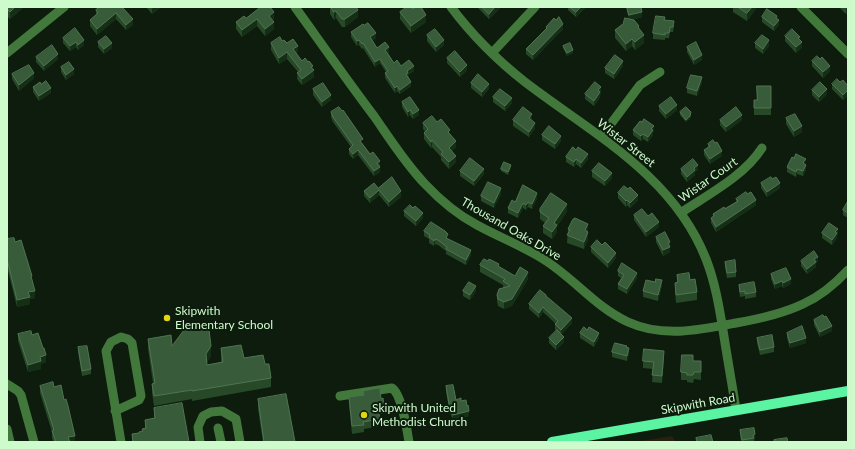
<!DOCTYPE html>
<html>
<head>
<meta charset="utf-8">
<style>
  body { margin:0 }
  #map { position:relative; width:855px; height:449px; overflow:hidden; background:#0d1c0d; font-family:Lato,sans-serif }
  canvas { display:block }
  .frame { position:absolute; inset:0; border:8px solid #cdfbcc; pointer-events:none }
</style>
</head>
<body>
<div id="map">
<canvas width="855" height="449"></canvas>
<div class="frame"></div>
</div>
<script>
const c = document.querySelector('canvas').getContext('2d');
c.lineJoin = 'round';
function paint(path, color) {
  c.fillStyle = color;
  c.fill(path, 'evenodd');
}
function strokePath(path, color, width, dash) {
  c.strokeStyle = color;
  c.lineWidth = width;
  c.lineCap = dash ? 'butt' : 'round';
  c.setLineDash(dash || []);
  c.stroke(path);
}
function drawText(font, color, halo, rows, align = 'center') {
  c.font = font + ' Lato,sans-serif';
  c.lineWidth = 4;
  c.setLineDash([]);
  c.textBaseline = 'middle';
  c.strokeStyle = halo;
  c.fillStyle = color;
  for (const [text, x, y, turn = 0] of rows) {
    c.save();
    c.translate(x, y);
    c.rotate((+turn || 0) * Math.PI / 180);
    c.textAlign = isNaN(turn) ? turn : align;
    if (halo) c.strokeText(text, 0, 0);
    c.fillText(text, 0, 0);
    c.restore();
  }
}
const green = new Path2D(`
  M 672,436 L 676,442 L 635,442 Z`);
const minor = new Path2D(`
  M 295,7 C 321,43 347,80 374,116 C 390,139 405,163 425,184 C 440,200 458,215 477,225 C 499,237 522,246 543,259 C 574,278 595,307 628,322 C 663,338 700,330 736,323 C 759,319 782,314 803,304 C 821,296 835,284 848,270
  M 451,7 C 472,35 497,60 525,82 C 593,134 673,175 706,259 C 715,282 719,306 723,330 C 727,357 732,383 736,410
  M 801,7 L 848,54
  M 7,53 L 64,7
  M 492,53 L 535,7
  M 601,137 L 640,85 L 660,72
  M 682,212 C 709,194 744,176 762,148
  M 7,384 L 18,391 L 21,395 L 34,442
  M 340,396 L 392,388 C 402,395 407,430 409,442
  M 115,411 L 139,400 L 141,396 L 132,343 L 128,339 L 121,337 L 111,342 L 106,351 L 121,442
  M 218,428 L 221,442
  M 7,429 L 10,442
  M 200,442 L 198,427 L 203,416 L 211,412 L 222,411 L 236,419 L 240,442`);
const major = new Path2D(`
  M 552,442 L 848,391`);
const wall = new Path2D(`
  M 7,7 L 24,7 L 10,19 L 8,17 L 7,19 Z
  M 122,7 L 133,25 L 126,30 L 116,19 L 97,35 L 90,26 L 90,20 L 96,15 L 96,10 Z
  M 146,7 L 160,7 L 160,8 L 152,14 Z
  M 330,7 L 356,7 L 358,17 L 345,27 L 342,27 L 336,18 L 334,20 L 330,14 Z
  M 477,7 L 501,7 L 489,19 Z
  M 568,7 L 586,7 L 576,17 L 568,10 Z
  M 627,7 L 641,7 L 642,17 L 632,20 L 639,29 L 644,43 L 635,50 L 632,46 L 626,51 L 615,38 L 615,30 L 629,19 L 627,10 Z
  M 733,7 L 757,7 L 747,21 L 733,12 Z
  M 840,7 L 848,7 L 848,13 L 846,14 L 840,8 Z
  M 413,9 L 426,22 L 411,33 L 400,19 L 400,12 Z
  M 762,17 L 777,19 L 779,25 L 774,31 L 762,22 Z
  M 246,18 L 274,19 L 272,20 L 274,29 L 265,36 L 257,26 L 242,37 L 236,29 L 236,22 Z
  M 665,20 L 674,26 L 673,32 L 670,32 L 669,38 L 665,38 L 665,40 L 653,39 L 653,33 Z
  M 546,27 L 563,29 L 533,60 L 526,54 L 526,49 L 546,29 Z
  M 351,32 L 376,38 L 372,41 L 377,48 L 389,52 L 388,53 L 394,63 L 401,66 L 414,71 L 408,75 L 411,86 L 400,94 L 397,91 L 395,93 L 385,78 L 385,73 L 386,72 L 380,63 L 375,67 L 363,48 L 362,49 L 359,45 L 357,46 L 351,37 Z
  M 427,35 L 444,45 L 436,52 L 427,41 Z
  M 785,36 L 800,40 L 802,47 L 796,53 L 785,41 Z
  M 63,38 L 84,45 L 78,50 L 76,47 L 70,51 L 63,43 Z
  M 282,41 L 287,43 L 298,52 L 296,53 L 302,61 L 313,69 L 314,77 L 302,85 L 297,79 L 298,72 L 287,59 L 279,64 L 271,50 L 271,43 Z
  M 98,42 L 112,48 L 104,54 L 98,47 Z
  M 755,43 L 769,46 L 763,54 L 755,48 Z
  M 563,46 L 573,53 L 567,56 L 563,48 Z
  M 687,47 L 702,60 L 694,65 L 687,52 Z
  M 36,57 L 58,59 L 44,71 L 36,62 Z
  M 447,58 L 467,70 L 460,77 L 447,63 Z
  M 812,61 L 830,71 L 823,78 L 812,66 Z
  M 623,66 L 614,79 L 605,73 L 605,68 Z
  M 61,67 L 74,74 L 66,80 L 61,72 Z
  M 12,74 L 34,78 L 19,91 L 12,79 Z
  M 702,82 L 697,96 L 687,93 L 687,88 Z
  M 471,83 L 489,89 L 482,97 L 471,88 Z
  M 41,84 L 51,93 L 39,101 L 33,92 L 33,87 Z
  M 832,84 L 848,86 L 848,95 L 843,100 L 832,89 Z
  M 771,86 L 771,115 L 754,115 L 754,100 L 757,100 Z
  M 601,87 L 600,97 L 594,106 L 585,99 L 585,94 Z
  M 313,89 L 331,100 L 322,107 L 313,95 Z
  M 812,90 L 827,94 L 819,102 L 812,95 Z
  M 493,97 L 512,103 L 505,111 L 493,102 Z
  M 402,102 L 419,115 L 413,119 L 410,115 L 408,117 L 402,107 Z
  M 659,106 L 677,110 L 666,119 L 659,111 Z
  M 331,112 L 363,144 L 370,154 L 380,161 L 380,172 L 374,176 L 358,155 L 353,159 L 349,154 L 349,149 L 351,147 L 333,122 L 331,117 Z
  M 680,112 L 691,115 L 690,119 L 686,122 L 680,115 Z
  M 786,118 L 802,132 L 794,137 L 786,124 Z
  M 531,119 L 535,128 L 529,137 L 513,126 L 513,120 L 532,119 Z
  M 720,120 L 742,120 L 726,132 L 720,125 Z
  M 437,122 L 450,134 L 456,147 L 452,151 L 456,162 L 449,169 L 441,160 L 441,157 L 432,147 L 431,148 L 424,139 L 424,133 L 425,132 L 423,129 L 423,123 Z
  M 633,130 L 654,131 L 653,132 L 653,135 L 648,142 L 643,139 L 641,141 L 633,135 Z
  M 542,135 L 561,141 L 555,149 L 542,140 Z
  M 708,144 L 722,156 L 710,164 L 704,155 L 704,150 L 708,148 Z
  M 576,150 L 588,159 L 581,168 L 576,164 L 574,167 L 566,162 L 566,157 Z
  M 794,158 L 806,164 L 806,170 L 803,176 L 797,174 L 796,177 L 787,172 L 787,167 Z
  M 511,168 L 508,175 L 501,171 L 501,169 Z
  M 681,169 L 698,170 L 695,172 L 695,175 L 687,182 L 681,174 Z
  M 460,171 L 484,174 L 474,186 L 460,176 Z
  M 592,171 L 612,178 L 605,186 L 592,177 Z
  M 772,179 L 780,188 L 767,197 L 761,188 L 761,183 Z
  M 378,188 L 401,197 L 389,207 L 379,195 L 370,203 L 364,196 L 364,191 Z
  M 618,193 L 638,200 L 630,208 L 627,205 L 626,207 L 618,198 Z
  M 501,194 L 494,208 L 481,201 L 481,196 Z
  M 537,198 L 532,209 L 528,207 L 526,210 L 523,208 L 518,218 L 508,213 L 508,208 L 515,202 Z
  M 736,199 L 756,205 L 716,232 L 711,223 L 711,218 L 713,216 L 713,214 L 736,202 Z
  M 848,201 L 848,218 L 843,215 L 843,210 Z
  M 413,208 L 423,218 L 416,226 L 404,216 L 404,211 Z
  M 540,209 L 567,212 L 557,226 L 557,232 L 552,239 L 543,233 L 543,226 L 545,223 L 540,219 Z
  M 634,215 L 648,216 L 659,227 L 646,237 L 634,220 Z
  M 588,224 L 588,239 L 584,249 L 567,243 L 568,229 Z
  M 424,231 L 448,239 L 471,255 L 466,265 L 446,254 L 446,251 L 438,245 L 435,244 L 434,246 L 429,243 L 429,239 L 424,236 Z
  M 822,233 L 838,234 L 837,235 L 837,238 L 832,245 L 822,238 Z
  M 656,237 L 670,247 L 670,252 L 663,256 L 656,242 Z
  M 7,239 L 15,242 L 32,281 L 35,298 L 30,299 L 30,304 L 17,307 L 7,267 Z
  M 602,245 L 616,258 L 608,268 L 591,252 L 591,247 Z
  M 801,261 L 818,262 L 816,263 L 816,267 L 807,274 L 801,266 Z
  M 725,262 L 736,272 L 736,277 L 727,278 L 725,267 Z
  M 480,265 L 499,267 L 515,276 L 528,279 L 512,306 L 504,309 L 498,306 L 497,301 L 497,295 L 503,288 L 503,285 L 480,272 Z
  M 618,271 L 637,278 L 627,294 L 618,289 L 618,284 L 621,278 L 618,276 Z
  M 771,274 L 791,284 L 783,288 L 782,286 L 775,289 L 771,279 Z
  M 677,275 L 690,280 L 697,292 L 697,300 L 676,303 L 675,290 L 675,283 L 677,282 Z
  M 662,285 L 658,301 L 643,297 L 643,291 Z
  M 739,285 L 756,292 L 756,297 L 745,299 L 745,296 L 740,297 L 739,290 Z
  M 463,291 L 476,291 L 470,300 L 463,296 Z
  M 546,297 L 572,323 L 561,335 L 564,342 L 556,350 L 549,343 L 549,338 L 556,331 L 555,329 L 555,323 L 543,312 L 539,318 L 529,309 L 529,304 Z
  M 824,317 L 832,331 L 820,337 L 814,325 L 814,320 Z
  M 580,333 L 599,338 L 594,347 L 580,338 Z
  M 787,333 L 806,343 L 790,348 L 787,338 Z
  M 18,334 L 32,335 L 46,362 L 41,364 L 41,369 L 28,372 L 18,341 Z
  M 757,338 L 774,347 L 774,352 L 760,355 L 757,343 Z
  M 148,339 L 211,356 L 207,362 L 207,365 L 221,362 L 221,348 L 244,358 L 265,364 L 271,378 L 271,387 L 192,401 L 192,399 L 154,406 L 152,393 L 152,384 L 153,383 L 148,349 Z
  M 78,347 L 91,369 L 91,374 L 82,376 L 78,352 Z
  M 627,348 L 629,353 L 627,361 L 612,357 L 612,352 Z
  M 664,358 L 662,383 L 652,382 L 653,369 L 643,368 L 643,361 Z
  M 693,361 L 701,369 L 701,380 L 694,379 L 693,383 L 687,382 L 687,380 L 681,380 L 681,372 Z
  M 40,386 L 75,442 L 53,442 L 52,438 L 52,432 L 40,393 Z
  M 446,386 L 456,400 L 469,416 L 453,420 L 451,415 L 450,415 L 446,391 Z
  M 363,391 L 381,399 L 384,406 L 384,414 L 379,414 L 380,426 L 364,429 L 364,432 L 352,434 L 349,405 L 349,397 L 363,395 Z
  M 258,399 L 295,442 L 263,442 L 258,409 Z
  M 154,408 L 189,442 L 132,442 L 132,434 L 139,433 L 145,429 L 145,420 L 154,418 Z
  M 740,430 L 755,439 L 754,441 L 754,442 L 741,442 L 740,435 Z`);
const shadedWall = new Path2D(`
  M 15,7 L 24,7 L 10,19 L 10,12 Z
  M 154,7 L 160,7 L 160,8 L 152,14 L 152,9 Z
  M 495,7 L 501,7 L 489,19 L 489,14 Z
  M 581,7 L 586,7 L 576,17 L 576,12 Z
  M 752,7 L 757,7 L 747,21 L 747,13 Z
  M 848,8 L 848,13 L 846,14 L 846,9 Z
  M 8,10 L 8,17 L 7,19 L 7,11 Z
  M 358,10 L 358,17 L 345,27 L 345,19 Z
  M 336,11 L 336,18 L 334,20 L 334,12 Z
  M 274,12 L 274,19 L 269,22 L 269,16 Z
  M 642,12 L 642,17 L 629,21 L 629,15 Z
  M 116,13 L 116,19 L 97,35 L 97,29 Z
  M 426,15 L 426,22 L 411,33 L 411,26 Z
  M 133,19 L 133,25 L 126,30 L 126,25 Z
  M 257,19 L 257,26 L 242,37 L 242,30 Z
  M 779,20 L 779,25 L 774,31 L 774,26 Z
  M 274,22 L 274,29 L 265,36 L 265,29 Z
  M 563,24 L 563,29 L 533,60 L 533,55 Z
  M 376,33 L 376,38 L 370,42 L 370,37 Z
  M 644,35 L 644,43 L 635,50 L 635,42 Z
  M 632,39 L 632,46 L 626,51 L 626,44 Z
  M 84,40 L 84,45 L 78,50 L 78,45 Z
  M 359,40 L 359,45 L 357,46 L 357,41 Z
  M 444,40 L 444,45 L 436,52 L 436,47 Z
  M 769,40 L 769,46 L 763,54 L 763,49 Z
  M 76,42 L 76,47 L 70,51 L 70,46 Z
  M 802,42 L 802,47 L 796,53 L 796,47 Z
  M 112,43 L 112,48 L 104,54 L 104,49 Z
  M 298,46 L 298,52 L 293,55 L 293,49 Z
  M 389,47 L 389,52 L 385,55 L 385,50 Z
  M 573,50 L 573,53 L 567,56 L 567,53 Z
  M 287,52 L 287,59 L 279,64 L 279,58 Z
  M 58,54 L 58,59 L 44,71 L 44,66 Z
  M 702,55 L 702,60 L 694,65 L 694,60 Z
  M 380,59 L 380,63 L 375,67 L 375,62 Z
  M 623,61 L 623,66 L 614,79 L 614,74 Z
  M 467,65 L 467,70 L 460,77 L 460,72 Z
  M 313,66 L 314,77 L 302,85 L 302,79 Z
  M 414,66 L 414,71 L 408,75 L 408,78 L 406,79 L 407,71 Z
  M 830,66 L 830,71 L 823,78 L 823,72 Z
  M 74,69 L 74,74 L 66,80 L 66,75 Z
  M 34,73 L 34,78 L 19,91 L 19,85 Z
  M 702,77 L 702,82 L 697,96 L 697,91 Z
  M 411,82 L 411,86 L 400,94 L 400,90 Z
  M 489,84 L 489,89 L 482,97 L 482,92 Z
  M 397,86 L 397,91 L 395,93 L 395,88 Z
  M 601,87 L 600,97 L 594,106 L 594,101 L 598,90 Z
  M 51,88 L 51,93 L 39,101 L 39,96 Z
  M 827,89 L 827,94 L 819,102 L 819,97 Z
  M 848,90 L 848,95 L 843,100 L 843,95 Z
  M 331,95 L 331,100 L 322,107 L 322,102 Z
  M 512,98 L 512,103 L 505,111 L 505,106 Z
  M 677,105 L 677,110 L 666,119 L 666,114 Z
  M 410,110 L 410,115 L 408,117 L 408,112 Z
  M 419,110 L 419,115 L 413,119 L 413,114 Z
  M 691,112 L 690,119 L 686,122 L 686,120 Z
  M 532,114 L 532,119 L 529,123 L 529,118 Z
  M 742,115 L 742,120 L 726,132 L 726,127 Z
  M 535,123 L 535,128 L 529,137 L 529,132 Z
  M 654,126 L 653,135 L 648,142 L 648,137 L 651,129 Z
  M 802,126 L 802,132 L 794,137 L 794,131 Z
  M 643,134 L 643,139 L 641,141 L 641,136 Z
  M 561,136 L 561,141 L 555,149 L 555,144 Z
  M 432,140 L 432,147 L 431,148 L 431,142 Z
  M 456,141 L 456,147 L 449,154 L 449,148 Z
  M 358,150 L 358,155 L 353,159 L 353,154 Z
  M 722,151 L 722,156 L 710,164 L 710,159 Z
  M 588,154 L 588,159 L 581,168 L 581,163 Z
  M 456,156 L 456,162 L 449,169 L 449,162 Z
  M 576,159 L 576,164 L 574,167 L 574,162 Z
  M 380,161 L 380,172 L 374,176 L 374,171 L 377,163 Z
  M 511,165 L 511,168 L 508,175 L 508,172 Z
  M 698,165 L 698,170 L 695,172 L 695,175 L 687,182 L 687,177 L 694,168 Z
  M 806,165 L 806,170 L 803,176 L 803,171 Z
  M 484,169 L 484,174 L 474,186 L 474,181 Z
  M 797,169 L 797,174 L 796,177 L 796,172 Z
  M 612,173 L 612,178 L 605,186 L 605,181 Z
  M 780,183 L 780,188 L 767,197 L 767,192 Z
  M 501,188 L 501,194 L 494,208 L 494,203 Z
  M 379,190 L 379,195 L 370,203 L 370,198 Z
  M 401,191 L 401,197 L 389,207 L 389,202 Z
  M 537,193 L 537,198 L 532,209 L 532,204 Z
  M 638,195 L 638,200 L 630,208 L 630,203 Z
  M 627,200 L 627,205 L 626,207 L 626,201 Z
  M 756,200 L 756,205 L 716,232 L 716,227 Z
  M 528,202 L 528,207 L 526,210 L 526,205 Z
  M 523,203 L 523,208 L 518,218 L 518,213 Z
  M 567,204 L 567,212 L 557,226 L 557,232 L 552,239 L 552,232 L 554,223 Z
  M 423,213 L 423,218 L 416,226 L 416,221 Z
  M 659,222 L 659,227 L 646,237 L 646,232 Z
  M 588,224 L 588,232 L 585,230 Z
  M 838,229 L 838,234 L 837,235 L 837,238 L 832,245 L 832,240 L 835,232 Z
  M 588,232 L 588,239 L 584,249 L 584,242 Z
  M 435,239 L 435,244 L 434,246 L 434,241 Z
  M 670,242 L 670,252 L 663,256 L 663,250 L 668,243 Z
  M 471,250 L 471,255 L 466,265 L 466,260 Z
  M 616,253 L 616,258 L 608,268 L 608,263 Z
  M 818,257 L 818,262 L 816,263 L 816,267 L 807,274 L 807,269 L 814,259 Z
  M 528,272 L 528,279 L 512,306 L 504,309 L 504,302 Z
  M 637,273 L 637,278 L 627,294 L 627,289 Z
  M 791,279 L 791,284 L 783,288 L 783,283 Z
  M 662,280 L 662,285 L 658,301 L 658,295 Z
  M 782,281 L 782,286 L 775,289 L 775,284 Z
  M 476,286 L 476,291 L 470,300 L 470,295 Z
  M 35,291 L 35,298 L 30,299 L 30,304 L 17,307 L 17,300 L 28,292 Z
  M 543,307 L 543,312 L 539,318 L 539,313 Z
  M 572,318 L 572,323 L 561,335 L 561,330 Z
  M 832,326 L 832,331 L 820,337 L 820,332 Z
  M 599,333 L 599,338 L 594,347 L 594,342 Z
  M 564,337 L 564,342 L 556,350 L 556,345 Z
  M 806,338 L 806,343 L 790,348 L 790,343 Z
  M 211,346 L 211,356 L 206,364 L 206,354 Z
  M 629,348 L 629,353 L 627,361 L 627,356 Z
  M 664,351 L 664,358 L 662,383 L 662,376 Z
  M 46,355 L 46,362 L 41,364 L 41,369 L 28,372 L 28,365 L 40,357 Z
  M 450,410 L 451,410 L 451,415 L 450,415 Z
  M 469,411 L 469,416 L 453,420 L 453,415 Z
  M 755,434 L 755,439 L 754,441 L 753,436 Z
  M 75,436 L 75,442 L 68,442 L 68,437 Z`);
const building = new Path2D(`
  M 7,7 L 15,7 L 10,12 L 8,10 L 7,11 Z
  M 100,7 L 122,7 L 133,19 L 126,25 L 116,13 L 97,29 L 90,20 L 98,13 L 96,10 Z
  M 261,7 L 270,7 L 274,12 L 269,16 L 274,22 L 265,29 L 257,19 L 242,30 L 236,22 L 244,16 L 246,18 Z
  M 331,7 L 356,7 L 358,10 L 345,19 L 342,19 L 336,11 L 334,12 Z
  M 407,7 L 411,7 L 413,9 L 416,7 L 421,7 L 426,15 L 411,26 L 400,12 Z
  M 482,7 L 495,7 L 489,14 Z
  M 570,7 L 581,7 L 576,12 Z
  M 627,7 L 641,7 L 642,12 L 629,15 Z
  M 738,7 L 752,7 L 747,13 Z
  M 767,9 L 777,16 L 776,18 L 779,20 L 774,26 L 762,17 Z
  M 656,16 L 665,17 L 664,20 L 674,21 L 673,27 L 670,27 L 669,33 L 665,33 L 665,35 L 653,33 Z
  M 559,17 L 563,24 L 533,55 L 526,49 L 547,28 L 546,27 L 554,18 L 556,20 Z
  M 625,18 L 634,20 L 639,26 L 638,27 L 644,35 L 635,42 L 632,39 L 626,44 L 615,30 L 623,24 Z
  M 368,23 L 376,33 L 370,37 L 377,48 L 385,42 L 389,47 L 385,50 L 394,63 L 397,60 L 401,66 L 409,60 L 414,66 L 407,71 L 408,73 L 406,74 L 411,82 L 400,90 L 397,86 L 395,88 L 385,73 L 388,71 L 380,59 L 375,62 L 363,43 L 362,44 L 359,40 L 357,41 L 351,32 L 363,24 L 364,25 Z
  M 75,28 L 84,40 L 78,45 L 76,42 L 70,46 L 63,38 Z
  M 435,29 L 444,40 L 436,47 L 427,35 Z
  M 792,29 L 800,37 L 798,38 L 802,42 L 796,47 L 785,36 Z
  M 762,35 L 769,40 L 763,49 L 755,43 Z
  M 106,36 L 112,43 L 104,49 L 98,42 Z
  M 280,37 L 282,41 L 284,40 L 287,43 L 293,39 L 298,46 L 293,49 L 302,61 L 305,58 L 308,62 L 309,61 L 313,66 L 311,67 L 314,70 L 302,79 L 297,73 L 301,70 L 287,52 L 279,58 L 271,43 Z
  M 696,42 L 702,55 L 694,60 L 687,47 Z
  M 570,43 L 573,50 L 567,53 L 563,46 Z
  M 52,45 L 58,54 L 44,66 L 36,57 Z
  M 455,51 L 467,65 L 460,72 L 447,58 Z
  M 615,55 L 623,61 L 614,74 L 605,68 Z
  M 817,56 L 820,59 L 822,57 L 830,66 L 823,72 L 812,61 Z
  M 69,62 L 74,69 L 66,75 L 61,67 Z
  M 29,65 L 34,73 L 19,85 L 12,74 Z
  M 478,74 L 489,84 L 482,92 L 471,83 Z
  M 691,75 L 702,77 L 697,91 L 687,88 Z
  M 837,79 L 840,82 L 843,80 L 848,86 L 848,90 L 843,95 L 832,84 Z
  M 46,81 L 51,88 L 39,96 L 33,87 L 40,82 L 41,84 Z
  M 595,82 L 601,87 L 598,90 L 600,92 L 594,101 L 585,94 Z
  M 820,82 L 827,89 L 819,97 L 812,90 Z
  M 323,83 L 331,95 L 322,102 L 313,89 Z
  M 757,86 L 771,86 L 771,108 L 754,108 L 754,100 L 757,100 Z
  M 500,89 L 512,98 L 505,106 L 493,97 Z
  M 410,97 L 419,110 L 413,114 L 410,110 L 408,112 L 402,102 Z
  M 671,97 L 677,105 L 666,114 L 659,106 Z
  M 339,107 L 342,111 L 343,110 L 363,139 L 360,141 L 370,154 L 373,152 L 380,161 L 377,163 L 380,167 L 374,171 L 358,150 L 353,154 L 349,149 L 353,145 L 333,117 L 331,112 Z
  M 523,107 L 532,114 L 529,118 L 535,123 L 529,132 L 513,120 Z
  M 686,107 L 691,112 L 690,116 L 686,120 L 680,112 Z
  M 736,107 L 742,115 L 726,127 L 720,120 Z
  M 795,114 L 802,126 L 794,131 L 786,118 Z
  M 432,116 L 437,122 L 441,119 L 450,130 L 448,132 L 456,141 L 449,148 L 456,156 L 449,162 L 441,154 L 443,152 L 432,140 L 431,142 L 424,133 L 428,129 L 423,123 Z
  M 644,119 L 654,126 L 651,129 L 653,130 L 648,137 L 643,134 L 641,136 L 633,130 L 640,121 L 642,122 Z
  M 549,126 L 561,136 L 555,144 L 542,135 Z
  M 713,140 L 715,143 L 717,142 L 722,151 L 710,159 L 704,150 L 710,146 L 708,144 Z
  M 573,147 L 576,150 L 578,147 L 588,154 L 581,163 L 576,159 L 574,162 L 566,157 Z
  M 796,154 L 806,159 L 803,163 L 806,165 L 803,171 L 797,169 L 796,172 L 787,167 L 792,157 L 794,158 Z
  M 470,158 L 484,169 L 474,181 L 460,171 Z
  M 693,159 L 698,165 L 694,168 L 695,170 L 687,177 L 681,169 Z
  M 504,162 L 511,165 L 508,172 L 501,169 Z
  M 599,163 L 612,173 L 605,181 L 592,171 Z
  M 392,177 L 401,191 L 389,202 L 379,190 L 370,198 L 364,191 L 374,183 L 378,188 Z
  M 771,177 L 772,179 L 776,177 L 780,183 L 767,192 L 761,183 Z
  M 488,182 L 501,188 L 494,203 L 481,196 Z
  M 523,185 L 537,193 L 532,204 L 528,202 L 526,205 L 523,203 L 518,213 L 508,208 L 512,200 L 515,202 Z
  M 624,186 L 628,189 L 630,187 L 638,195 L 630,203 L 627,200 L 626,201 L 618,193 Z
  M 746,192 L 747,194 L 751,192 L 756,200 L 716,227 L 711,218 L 714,216 L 713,214 L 724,207 L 725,209 L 738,201 L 736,199 Z
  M 551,193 L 567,204 L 554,223 L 557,225 L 552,232 L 543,226 L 549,218 L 540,212 L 540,209 Z
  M 848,201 L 848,213 L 843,210 Z
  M 410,205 L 413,208 L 415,206 L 423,213 L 416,221 L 404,211 Z
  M 642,209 L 648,216 L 652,213 L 659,222 L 646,232 L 634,215 Z
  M 575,218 L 588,224 L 585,230 L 588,232 L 584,242 L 567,235 L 570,230 L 568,229 L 573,219 L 574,219 Z
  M 431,222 L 445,231 L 448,234 L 446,238 L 471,250 L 466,260 L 446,249 L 447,247 L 438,240 L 435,239 L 434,241 L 429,237 L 430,235 L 424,231 Z
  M 829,223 L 838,229 L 835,232 L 837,233 L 832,240 L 822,233 Z
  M 665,232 L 670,242 L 668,243 L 670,247 L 663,250 L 656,237 Z
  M 14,238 L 15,242 L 21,240 L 32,276 L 31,276 L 35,291 L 28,292 L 30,297 L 17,300 L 7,259 L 7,239 Z
  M 597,240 L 602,245 L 605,242 L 616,253 L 608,263 L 591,247 Z
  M 814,251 L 818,257 L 814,259 L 816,262 L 807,269 L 801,261 Z
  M 484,259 L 488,261 L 489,259 L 499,264 L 498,266 L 515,276 L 520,267 L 528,272 L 512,299 L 504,302 L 498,299 L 497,295 L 499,289 L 510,286 L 503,281 L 505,279 L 480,265 Z
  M 735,260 L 736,272 L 727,273 L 725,262 Z
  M 622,263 L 637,273 L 627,289 L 618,284 L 624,275 L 618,271 Z
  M 786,268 L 791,279 L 783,283 L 782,281 L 775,284 L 771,274 Z
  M 689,273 L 690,280 L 695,279 L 697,292 L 676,295 L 675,283 L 678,282 L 677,275 Z
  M 656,279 L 662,280 L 658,295 L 643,291 L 646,280 L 655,282 Z
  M 469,282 L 476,286 L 470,295 L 463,291 Z
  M 754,282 L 756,292 L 745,294 L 745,291 L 740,292 L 739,285 Z
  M 540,290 L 546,295 L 546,296 L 572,318 L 561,330 L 555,324 L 558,321 L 543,307 L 539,313 L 529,304 Z
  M 823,315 L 824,317 L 826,316 L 832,326 L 820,332 L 814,320 Z
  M 200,323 L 209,330 L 211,346 L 206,354 L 207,365 L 223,362 L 221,348 L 241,345 L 244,358 L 263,355 L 265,364 L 269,364 L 271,378 L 192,391 L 192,390 L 154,396 L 152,384 L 155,383 L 148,339 L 171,335 L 172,346 L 187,326 Z
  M 802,326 L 806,338 L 790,343 L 787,333 Z
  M 584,327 L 587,330 L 589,327 L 599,333 L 594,342 L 580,333 Z
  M 557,330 L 564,337 L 556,345 L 549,338 Z
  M 31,331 L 32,335 L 38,333 L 43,348 L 44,348 L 46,355 L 40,357 L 41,361 L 28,365 L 18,334 Z
  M 772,335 L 774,347 L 760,350 L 757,338 Z
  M 615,343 L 627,346 L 626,347 L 629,348 L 627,356 L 612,352 Z
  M 87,346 L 91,369 L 82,371 L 78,347 Z
  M 644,349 L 664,351 L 662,376 L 652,375 L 654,362 L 643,361 Z
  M 682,355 L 693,355 L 693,361 L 701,361 L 701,372 L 694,372 L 693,375 L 687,375 L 687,373 L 681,372 Z
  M 53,382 L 54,387 L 61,385 L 64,400 L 66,399 L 68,406 L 75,436 L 68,437 L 70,442 L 56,442 L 52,431 L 54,430 L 40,386 Z
  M 453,385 L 456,400 L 461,398 L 461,401 L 466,400 L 467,406 L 468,405 L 469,411 L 453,415 L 451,410 L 450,410 L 446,386 Z
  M 380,388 L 381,399 L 383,398 L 384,406 L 378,407 L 380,419 L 363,422 L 364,425 L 352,426 L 349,397 L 364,395 L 363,391 Z
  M 286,394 L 295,442 L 264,442 L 258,399 Z
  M 182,403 L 189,442 L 133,442 L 132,434 L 139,433 L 139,432 L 143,431 L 142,429 L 146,428 L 145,420 L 155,418 L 154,408 Z
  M 754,428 L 755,434 L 753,436 L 754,438 L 742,440 L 740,430 Z
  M 711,435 L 713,442 L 697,442 L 696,438 Z
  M 787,438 L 788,442 L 774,442 L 774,440 Z`);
const markers = [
  [167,318,4,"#e3d810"],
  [364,415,4,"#e3d810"]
];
const streetNames = [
  ["Wistar Street",626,143,38],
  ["Wistar Court",708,180,-35],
  ["Thousand Oaks Drive",511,229,30],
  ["Skipwith Road",698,404,-10]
];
const poiNames = [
  ["Skipwith",175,311],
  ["Elementary School",175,325],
  ["Skipwith United",372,408],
  ["Methodist Church",372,422]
];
paint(green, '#262210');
strokePath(minor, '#42783b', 9);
strokePath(major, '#5af4a3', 10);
paint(wall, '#274928');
paint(shadedWall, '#152f16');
paint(building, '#385c3a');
strokePath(building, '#507551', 1);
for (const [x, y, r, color] of markers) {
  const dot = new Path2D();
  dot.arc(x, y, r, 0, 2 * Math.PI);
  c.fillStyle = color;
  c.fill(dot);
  strokePath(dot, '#0d1c0d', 1.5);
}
drawText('12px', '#cdfbcc', '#0d1c0d', streetNames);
drawText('12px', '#cdfbcc', '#0d1c0d', poiNames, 'left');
</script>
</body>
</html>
